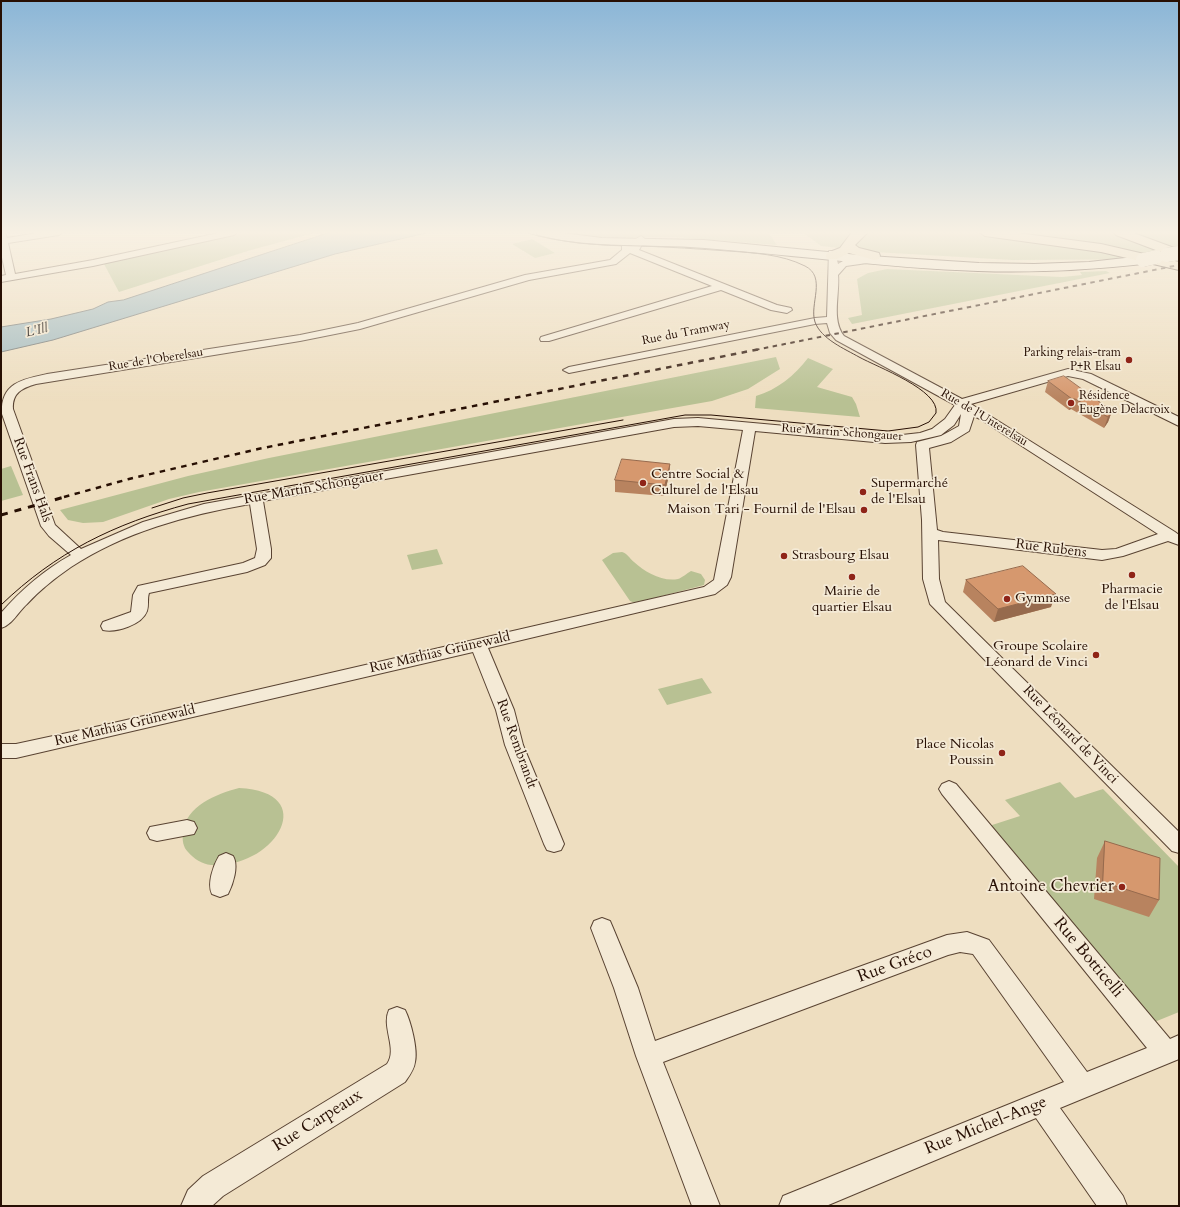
<!DOCTYPE html>
<html>
<head>
<meta charset="utf-8">
<style>
  body { margin:0 }
  #map { position:relative; width:1180px; height:1207px; overflow:hidden; background:#eedec0; font-family:Cardo,serif }
  canvas { display:block }
  .frame { position:absolute; inset:0; border:2px solid #270f03; pointer-events:none }
</style>
</head>
<body>
<div id="map">
<canvas width="1180" height="1207"></canvas>
<div class="frame"></div>
</div>
<script>
const c = document.querySelector('canvas').getContext('2d');
c.lineJoin = 'round';
function paint(path, color) {
  c.fillStyle = color;
  c.fill(path, 'evenodd');
}
function strokePath(path, color, width, dash) {
  c.strokeStyle = color;
  c.lineWidth = width;
  c.lineCap = dash ? 'butt' : 'round';
  c.setLineDash(dash || []);
  c.stroke(path);
}
function drawText(font, color, halo, rows, align = 'center') {
  c.font = font + ' Cardo,serif';
  c.lineWidth = 3.5;
  c.setLineDash([]);
  c.textBaseline = 'middle';
  c.strokeStyle = halo;
  c.fillStyle = color;
  for (const [text, x, y, turn = 0] of rows) {
    c.save();
    c.translate(x, y);
    c.rotate((+turn || 0) * Math.PI / 180);
    c.textAlign = isNaN(turn) ? turn : align;
    if (halo) c.strokeText(text, 0, 0);
    c.fillText(text, 0, 0);
    c.restore();
  }
}
const green = new Path2D(`
  M 248,232 L 318,232 L 251,250 L 119,292 L 104,264 Z
  M 560,232 L 768,232 L 777,245 L 674,237 L 593,237 Z
  M 802,232 L 1179,232 L 1179,259 L 1012,260 L 874,252 L 821,246 Z
  M 532,239 L 555,253 L 535,258 L 512,244 Z
  M 887,269 L 1062,277 L 1082,275 L 1080,272 L 1106,271 L 1110,273 L 852,324 L 848,318 L 862,315 L 857,279 L 868,273 Z
  M 776,357 L 780,369 L 748,389 L 712,401 L 199,492 L 169,499 L 103,522 L 83,523 L 68,520 L 60,510 L 188,476 L 269,458 Z
  M 808,358 L 833,369 L 817,387 L 852,397 L 856,404 L 860,417 L 755,408 L 756,396 C 777,390 795,375 808,358 Z
  M 11,466 L 23,495 L 1,501 L 1,469 Z
  M 437,549 L 443,564 L 412,570 L 407,555 Z
  M 622,552 C 628,554 629,558 634,562 C 645,572 662,582 678,579 C 682,578 687,573 691,571 L 701,574 L 705,580 L 704,585 L 635,603 L 630,601 L 602,560 L 613,553 Z
  M 702,678 L 712,693 L 667,705 L 658,689 Z
  M 1060,782 L 1075,798 L 1103,789 L 1179,867 L 1179,1012 L 1152,1023 L 989,826 L 1020,816 L 1005,800 Z
  M 239,788 C 322,792 275,869 211,865 C 202,864 194,859 188,852 C 183,847 182,840 183,832 C 186,806 216,794 239,788 Z`);
const water = new Path2D(`
  M 331,232 L 431,232 L 335,254 L 53,340 L 1,352 L 1,327 L 51,319 L 93,309 L 108,302 L 123,300 Z`);
const street = new Path2D(`
  M 1,232 L 5,232 L 7,238 L 44,232 L 63,232 L 59,235 L 8,243 L 15,274 L 93,260 L 223,232 L 238,232 L 234,235 L 93,266 L 1,282 L 1,276 L 6,275 L 1,253 Z
  M 641,236 L 645,239 L 639,250 L 777,305 L 791,308 L 792,310 L 787,313 L 771,310 L 721,290 L 549,341 L 541,341 L 540,339 L 541,337 L 712,286 L 630,253 L 616,264 L 529,280 L 360,329 L 300,341 L 36,384 C 22,388 12,393 13,409 L 55,525 L 81,549 L 143,522 L 204,504 L 674,419 L 698,418 L 885,435 L 902,435 L 920,433 L 932,429 L 945,419 L 955,405 L 836,340 L 830,333 L 827,323 L 815,324 L 569,373 L 563,370 L 569,367 L 815,318 L 827,317 L 829,251 L 835,251 L 838,264 L 843,261 L 874,258 L 874,262 L 846,266 L 838,275 C 840,293 831,320 844,336 L 962,399 L 1068,369 L 1091,374 L 1179,417 L 1179,426 L 1083,379 L 1068,376 L 971,404 L 1175,532 L 1179,535 L 1179,545 L 1168,541 L 1123,556 L 1102,560 L 938,540 L 939,579 L 945,602 L 1179,832 L 1179,853 L 1172,851 L 930,604 L 923,579 L 922,520 L 916,445 L 917,442 L 941,436 L 959,426 L 961,414 L 954,425 L 941,435 L 911,442 L 885,443 L 755,431 L 731,577 L 727,585 L 715,594 L 488,648 L 514,710 L 523,745 L 564,844 L 561,850 L 554,852 L 547,850 L 544,844 L 505,745 L 496,710 L 473,652 L 16,758 L 1,758 L 1,744 L 16,744 L 109,724 L 704,587 L 714,580 L 743,430 L 698,426 L 674,427 L 263,501 L 271,549 L 271,558 L 265,565 L 247,572 L 149,593 C 147,599 149,605 147,611 C 142,625 116,633 103,630 L 101,626 L 103,622 L 131,612 L 133,595 L 138,586 L 243,563 L 255,558 L 257,549 L 250,504 C 187,515 124,532 71,567 C 55,578 40,590 27,604 C 18,612 12,625 1,628 L 1,613 C 21,590 44,570 71,555 L 49,536 L 41,526 L 2,414 C 0,383 23,379 47,374 L 300,335 L 358,323 L 525,275 L 610,260 L 622,250 L 622,246 L 632,246 L 634,240 ZM 974,416 L 980,419 L 1158,534 L 1116,549 L 1102,550 L 943,532 L 937,530 L 929,448 L 951,442 L 969,431 Z
  M 949,781 L 956,784 L 1170,1039 L 1179,1035 L 1179,1059 L 1060,1108 L 1123,1196 L 1127,1206 L 1097,1206 L 1036,1118 L 826,1206 L 779,1206 L 783,1196 L 1064,1082 L 973,954 L 960,952 L 948,955 L 663,1062 L 720,1206 L 692,1206 L 636,1056 L 614,988 L 591,928 L 594,921 L 602,918 L 610,921 L 613,928 L 638,988 L 655,1041 L 947,935 L 967,932 L 989,940 L 1087,1072 L 1147,1048 L 942,794 L 939,789 L 942,784 Z
  M 187,820 L 194,822 L 197,828 L 194,834 L 157,841 L 150,839 L 147,833 L 150,827 Z
  M 226,853 L 233,856 C 239,866 233,884 228,894 L 220,897 L 212,894 C 207,884 213,866 219,856 Z
  M 397,1007 L 405,1010 C 411,1022 418,1050 415,1062 C 414,1070 409,1076 405,1082 L 223,1196 L 212,1206 L 181,1206 L 188,1190 L 203,1176 L 387,1064 C 398,1049 381,1027 389,1010 Z`);
const secondary = new Path2D(`
  M 536,232 L 555,232 L 602,238 L 704,240 L 869,256 L 979,263 L 1034,264 L 1089,262 L 1143,256 L 1149,260 L 1143,264 C 1088,270 1034,273 978,271 C 887,268 796,255 705,248 C 645,243 597,250 538,235 Z`);
const highway = new Path2D(`
  M 852,232 L 868,232 L 855,245 L 859,248 L 879,253 L 880,256 L 879,259 L 874,260 L 849,253 L 837,259 L 827,259 L 826,256 L 827,253 L 840,248 Z
  M 979,232 L 1010,232 L 1101,244 L 1179,262 L 1179,270 L 1101,252 L 985,236 Z
  M 1114,232 L 1131,232 L 1177,249 L 1179,252 L 1173,256 L 1169,255 L 1116,235 Z`);
const tram = new Path2D(`
  M 152,508 L 183,498 L 207,493 L 623,420
  M 1,605 C 56,552 114,524 188,504 L 685,415 L 711,415 L 888,431 L 918,427 L 929,422 L 936,413 C 940,390 877,367 859,357 C 845,349 821,339 815,322 C 809,304 827,277 805,266 C 781,254 754,253 728,251 C 699,249 670,247 641,246 C 601,245 562,244 524,232`);
const railFar2 = new Path2D(`
  M 755,350 L 1179,265`);
const railFar1 = new Path2D(`
  M 64,497 L 129,479 L 258,449 L 760,349`);
const rail = new Path2D(`
  M 1,515 L 68,496`);
const secondaryBridge = new Path2D(`
  M 1167,255 L 1179,253
  M 1143,260 L 1156,257`);
const wall = new Path2D(`
  M 1048,381 L 1112,411 L 1108,422 L 1104,428 L 1071,409 L 1069,410 L 1045,392 Z
  M 670,464 L 669,475 L 664,496 L 615,492 L 615,480 Z
  M 966,580 L 1051,607 L 994,622 L 963,592 Z
  M 1105,841 L 1159,900 L 1149,917 L 1094,899 L 1097,858 Z`);
const shadedWall = new Path2D(`
  M 1072,399 L 1075,399 L 1071,409 L 1069,410 Z
  M 1112,411 L 1108,422 L 1104,428 L 1108,417 Z
  M 670,464 L 669,475 L 664,496 L 665,485 Z
  M 1056,594 L 1051,607 L 994,622 L 998,609 Z`);
const building = new Path2D(`
  M 1064,376 L 1112,411 L 1108,417 L 1075,399 L 1072,399 L 1048,381 Z
  M 622,459 L 670,464 L 665,485 L 615,480 Z
  M 1023,566 L 1056,594 L 998,609 L 966,580 Z
  M 1105,841 L 1160,858 L 1159,900 L 1103,882 Z`);
const markers = [
  [1129,360,4,"#8f2418"],
  [1071,403,4,"#8f2418"],
  [643,483,4,"#8f2418"],
  [863,492,4,"#8f2418"],
  [864,510,4,"#8f2418"],
  [784,556,4,"#8f2418"],
  [1132,575,4,"#8f2418"],
  [852,577,4,"#8f2418"],
  [1007,599,4,"#8f2418"],
  [1096,655,4,"#8f2418"],
  [1002,753,4,"#8f2418"],
  [1122,887,4,"#8f2418"]
];
const farStreetnames = [
  ["Rue du Tramway",686,333,-11],
  ["Rue de l'Oberelsau",156,360,-9],
  ["Rue de l'Unterelsau",984,418,31],
  ["Rue Martin Schongauer",842,433,4]
];
const farPoinames = [
  ["Parking relais-tram",1121,353],
  ["P+R Elsau",1121,367],
  ["Résidence",1079,396,"left"],
  ["Eugène Delacroix",1079,410,"left"]
];
const farWaternames = [
  ["L'Ill",37,331,-13]
];
const poiNames = [
  ["Centre Social &",651,475],
  ["Culturel de l'Elsau",651,491],
  ["Supermarché",871,484],
  ["de l'Elsau",871,500],
  ["Maison Tari - Fournil de l'Elsau",856,510,"right"],
  ["Strasbourg Elsau",792,556],
  ["Pharmacie",1132,590,"center"],
  ["de l'Elsau",1132,606,"center"],
  ["Mairie de",852,592,"center"],
  ["quartier Elsau",852,608,"center"],
  ["Gymnase",1015,599],
  ["Groupe Scolaire",1088,647,"right"],
  ["Léonard de Vinci",1088,663,"right"],
  ["Place Nicolas",994,745,"right"],
  ["Poussin",994,761,"right"]
];
const streetNames = [
  ["Rue Frans Hals",32,480,70],
  ["Rue Martin Schongauer",314,488,-10],
  ["Rue Rubens",1051,549,7],
  ["Rue Mathias Grünewald",440,653,-13],
  ["Rue Mathias Grünewald",125,726,-13],
  ["Rue Léonard de Vinci",1070,735,46],
  ["Rue Rembrandt",516,744,70]
];
const nearPoinames = [
  ["Antoine Chevrier",1114,887]
];
const nearStreetnames = [
  ["Rue Botticelli",1088,958,50],
  ["Rue Gréco",895,965,-20],
  ["Rue Carpeaux",318,1121,-32],
  ["Rue Michel-Ange",986,1126,-22]
];
paint(green, '#b8c193');
paint(water, '#a0b9be');
strokePath(water, '#707573', 1);
strokePath(street, '#594332', 2);
strokePath(secondary, '#270f03', 2);
strokePath(highway, '#270f03', 2);
paint(street, '#f4ead6');
paint(secondary, '#f4ead6');
paint(highway, '#eedec0');
strokePath(tram, '#270f03', 1);
strokePath(railFar2, '#270f03', 2, [4.5, 4.5]);
strokePath(railFar1, '#270f03', 2.5, [5.5, 5.5]);
strokePath(rail, '#270f03', 3, [7, 7]);
strokePath(secondaryBridge, '#270f03', 14, []);
strokePath(secondaryBridge, '#f4ead6', 14);
paint(wall, '#b8835f');
paint(shadedWall, '#966a4d');
paint(building, '#d6986e');
strokePath(building, '#966a4d', 1);
const sky = c.createLinearGradient(0, 0, 0, 401);
sky.addColorStop(0, '#8bb6d7');
sky.addColorStop(0.58, '#f7f0e3');
sky.addColorStop(1, '#f7f0e300');
c.fillStyle = sky;
c.fillRect(0, 0, 1180, 401);
for (const [x, y, r, color] of markers) {
  const dot = new Path2D();
  dot.arc(x, y, r, 0, 2 * Math.PI);
  c.fillStyle = color;
  c.fill(dot);
  strokePath(dot, '#f4ead6', 1.5);
}
drawText('12px', '#270f03', '#f4ead6', farStreetnames);
drawText('12px', '#270f03', '#f4ead6', farPoinames, 'right');
drawText('italic 13px', '#514a44', '#f4ead6', farWaternames);
drawText('14px', '#270f03', '#f4ead6', poiNames, 'left');
drawText('14px', '#270f03', '#f4ead6', streetNames);
drawText('17px', '#270f03', '#f4ead6', nearPoinames, 'right');
drawText('17px', '#270f03', '#f4ead6', nearStreetnames);
</script>
</body>
</html>
